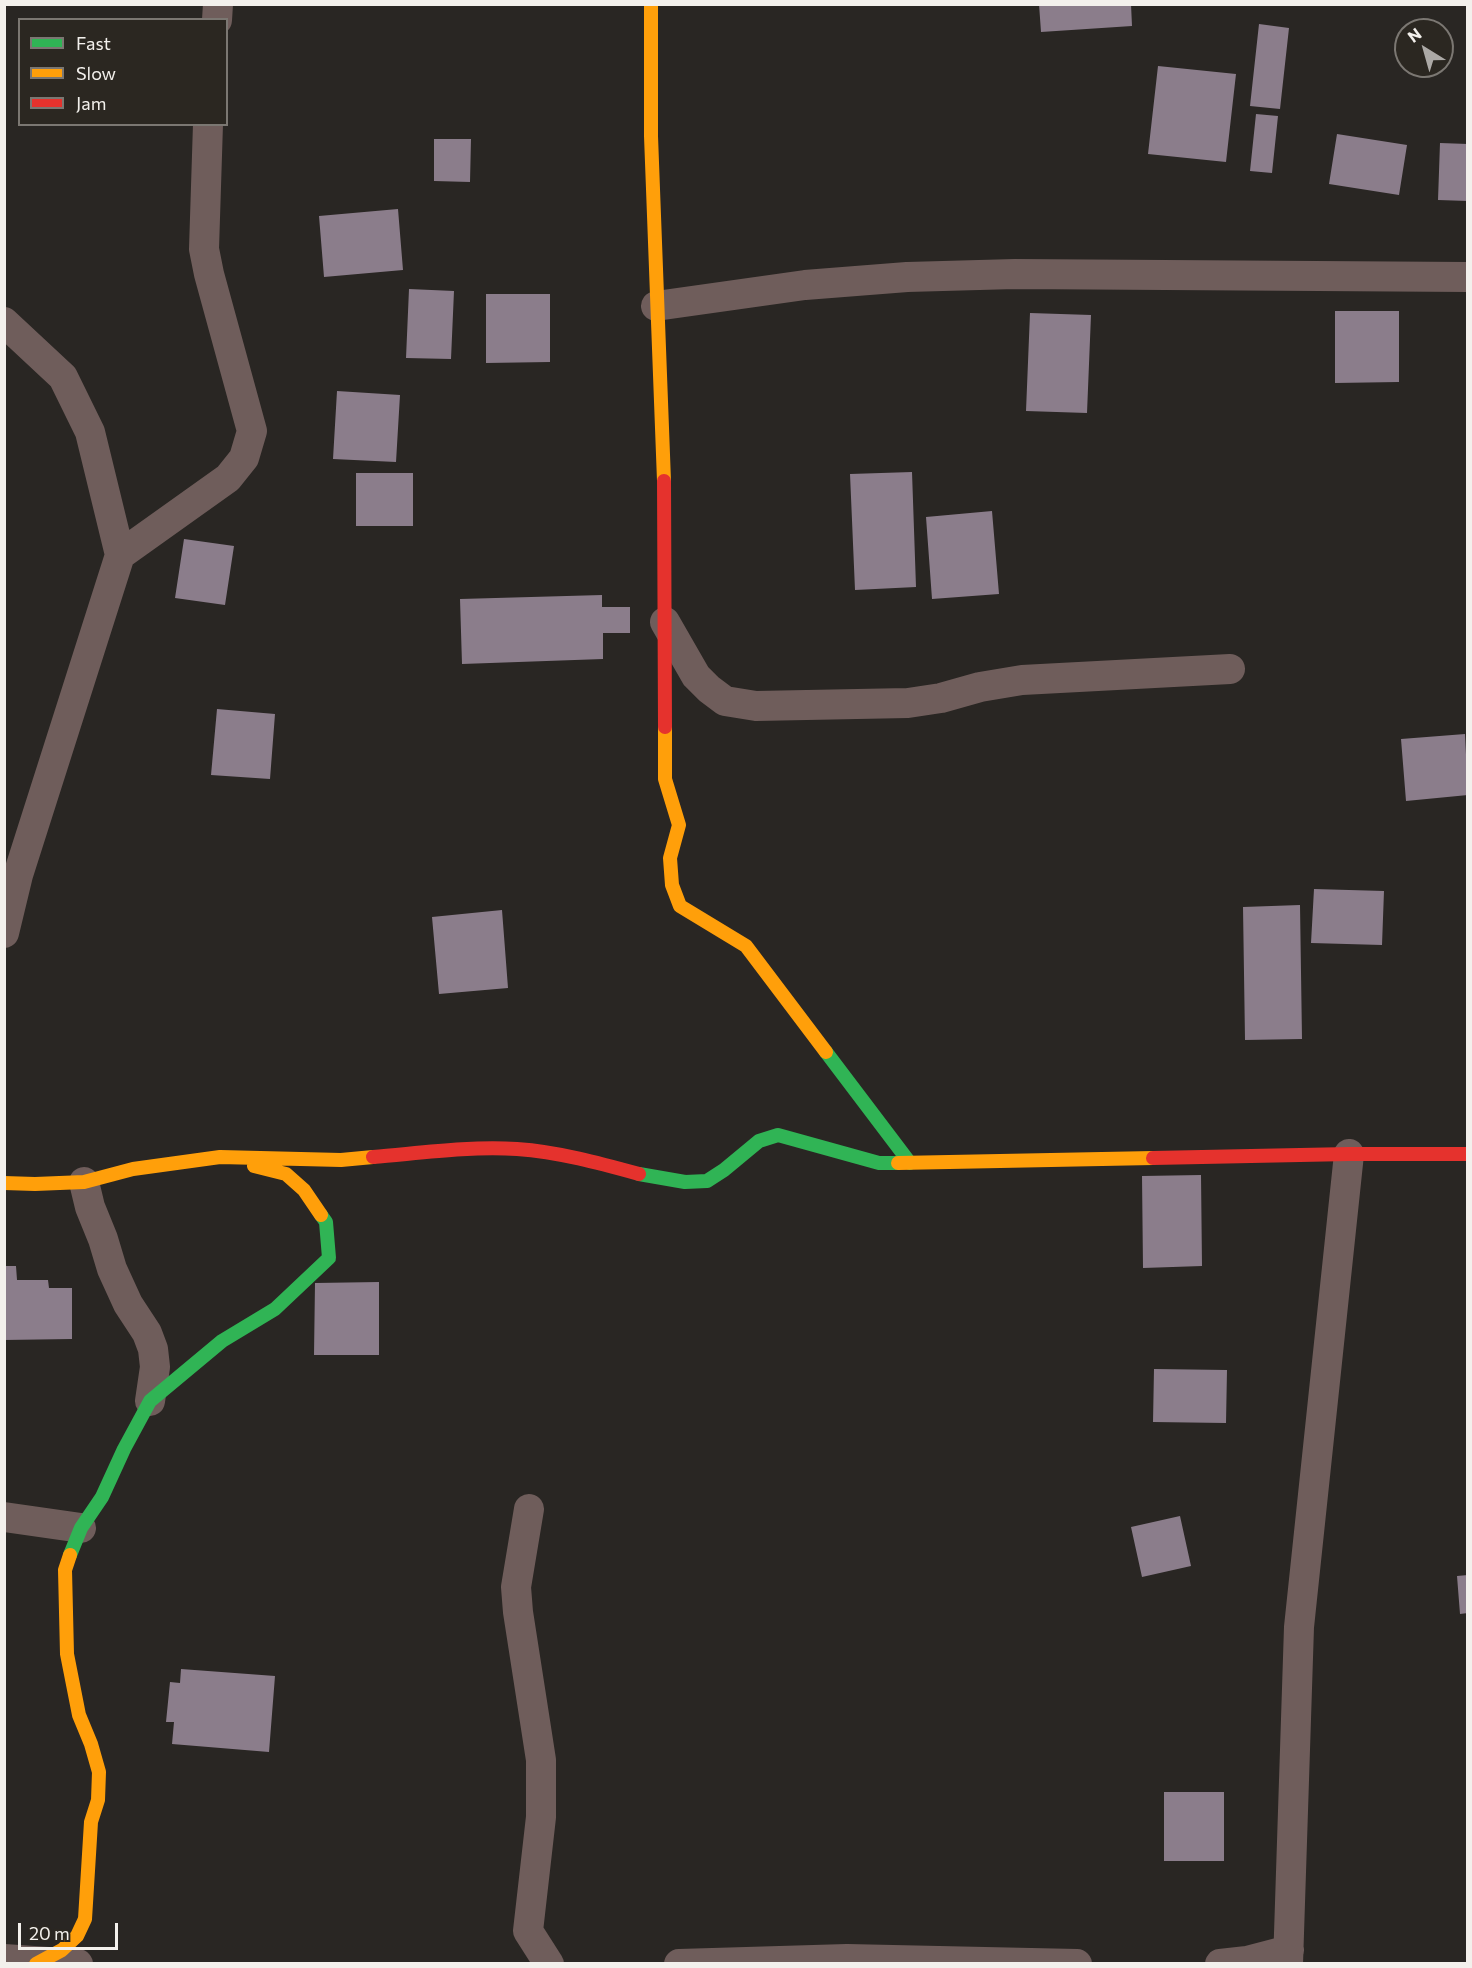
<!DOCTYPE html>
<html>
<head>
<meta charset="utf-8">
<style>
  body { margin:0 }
  #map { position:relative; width:1472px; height:1968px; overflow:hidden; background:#292623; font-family:Commissioner,sans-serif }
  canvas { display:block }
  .frame { position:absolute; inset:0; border:6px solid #f3f0ec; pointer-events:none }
  .legend { position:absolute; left:18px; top:18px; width:210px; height:108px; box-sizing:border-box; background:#2b2721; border:2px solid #7b7772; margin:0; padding:8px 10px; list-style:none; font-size:18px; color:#f3f0ec }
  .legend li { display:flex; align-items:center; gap:12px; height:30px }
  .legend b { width:30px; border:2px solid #7b7772 }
  .north { position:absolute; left:1394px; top:18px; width:60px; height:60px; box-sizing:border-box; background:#2b2721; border:2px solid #7b7772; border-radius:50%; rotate:323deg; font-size:16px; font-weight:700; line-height:24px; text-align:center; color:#f3f0ec }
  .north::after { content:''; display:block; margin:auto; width:21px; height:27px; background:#aca9a6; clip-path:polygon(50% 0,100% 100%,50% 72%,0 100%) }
  .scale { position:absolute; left:18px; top:1923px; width:100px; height:27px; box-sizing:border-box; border:3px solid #f3f0ec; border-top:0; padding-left:8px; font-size:18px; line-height:21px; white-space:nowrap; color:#f3f0ec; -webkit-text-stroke:4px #2b2721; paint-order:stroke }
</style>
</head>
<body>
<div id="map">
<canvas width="1472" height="1968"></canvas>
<div class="frame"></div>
<ul class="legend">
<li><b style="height:8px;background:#30b455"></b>Fast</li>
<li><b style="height:8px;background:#ff9f0a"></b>Slow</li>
<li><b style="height:8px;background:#e5322d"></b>Jam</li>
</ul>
<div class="north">N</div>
<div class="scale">20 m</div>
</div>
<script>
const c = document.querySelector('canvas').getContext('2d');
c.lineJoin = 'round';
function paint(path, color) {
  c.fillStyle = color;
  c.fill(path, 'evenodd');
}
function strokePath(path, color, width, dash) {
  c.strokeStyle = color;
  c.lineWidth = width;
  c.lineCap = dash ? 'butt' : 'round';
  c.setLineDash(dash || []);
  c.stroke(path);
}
const building = new Path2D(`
  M 1039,4 L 1131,4 L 1132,26 L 1041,32 Z
  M 1259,24 L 1289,28 L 1280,109 L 1250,106 Z
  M 1158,66 L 1236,74 L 1226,162 L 1148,154 Z
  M 1256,114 L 1278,116 L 1272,173 L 1250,171 Z
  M 1337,134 L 1407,145 L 1399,195 L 1329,184 Z
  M 434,139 L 471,139 L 470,182 L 434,181 Z
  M 1440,143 L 1468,144 L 1468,201 L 1438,200 Z
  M 398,209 L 403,270 L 324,277 L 319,216 Z
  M 409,289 L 454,291 L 451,359 L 406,358 Z
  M 486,294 L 550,294 L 550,362 L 486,363 Z
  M 1335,311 L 1399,311 L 1399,382 L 1335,383 Z
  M 1030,313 L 1091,315 L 1087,413 L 1026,411 Z
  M 337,391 L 400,395 L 396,462 L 333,459 Z
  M 912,472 L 916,587 L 855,590 L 850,474 Z
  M 356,473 L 413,473 L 413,526 L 356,526 Z
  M 992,511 L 999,594 L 932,599 L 926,517 Z
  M 184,539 L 234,546 L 225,605 L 175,598 Z
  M 602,595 L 602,607 L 630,607 L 630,633 L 603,633 L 603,659 L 462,664 L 460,599 Z
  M 217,709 L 275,714 L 270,779 L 211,775 Z
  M 1465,734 L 1468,795 L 1406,801 L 1401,739 Z
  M 1314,889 L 1384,891 L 1382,945 L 1311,943 Z
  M 1300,905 L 1302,1039 L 1245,1040 L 1243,907 Z
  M 502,910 L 508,988 L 439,994 L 432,917 Z
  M 1201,1175 L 1202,1266 L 1143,1268 L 1142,1176 Z
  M 4,1266 L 16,1266 L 17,1280 L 48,1280 L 49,1288 L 72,1288 L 72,1339 L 4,1340 Z
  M 379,1282 L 379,1355 L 314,1355 L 315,1283 Z
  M 1154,1369 L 1227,1370 L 1226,1423 L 1153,1422 Z
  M 1180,1516 L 1191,1566 L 1142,1577 L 1131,1527 Z
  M 1468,1575 L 1468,1613 L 1460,1614 L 1457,1576 Z
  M 181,1669 L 275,1676 L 269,1752 L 172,1744 L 174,1722 L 166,1722 L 170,1682 L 180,1683 Z
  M 1164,1792 L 1224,1792 L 1224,1861 L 1164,1861 Z`);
const street = new Path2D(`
  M 217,20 L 218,4
  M 656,306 L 805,285 L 907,277 L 1015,274 L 1468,277
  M 4,322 L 63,377 L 90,432 L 120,555 L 18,875 L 4,933
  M 120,555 L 228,478 L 244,458 L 252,431 L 209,274 L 204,249 L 208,124
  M 665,622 L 696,676 L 709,689 L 725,701 L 756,706 L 908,703 L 941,698 L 980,687 L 1022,680 L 1230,669
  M 84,1182 L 90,1207 L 103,1239 L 112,1269 L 128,1304 L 147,1333 L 153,1349 L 155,1367 L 150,1401
  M 529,1509 L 516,1587 L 518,1612 L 541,1760 L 541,1817 L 528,1931 L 549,1964
  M 4,1517 L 81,1528
  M 4,1959 L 78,1964
  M 679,1964 L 847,1959 L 1077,1964
  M 1220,1964 L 1247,1961 L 1289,1950
  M 1288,1964 L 1299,1627 L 1349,1154`);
const fast = new Path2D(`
  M 826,1052 L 910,1163
  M 639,1174 L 685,1182 L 707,1181 L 724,1170 L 759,1141 L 778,1135 L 879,1163 L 898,1163
  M 70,1555 L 81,1528 L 102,1497 L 124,1449 L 150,1401 L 222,1341 L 275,1309 L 329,1258 L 326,1222 L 321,1215`);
const slow = new Path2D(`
  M 651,4 L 651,136 L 664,481
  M 665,727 L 665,779 L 679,825 L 670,858 L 672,885 L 680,906 L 746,946 L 826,1052
  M 898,1163 L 1153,1158
  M 254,1166 L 286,1174 L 304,1190 L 321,1215
  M 4,1183 L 35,1184 L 84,1182 L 133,1169 L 220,1157 L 341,1160 L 373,1157
  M 36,1964 L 62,1950 L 77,1936 L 85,1919 L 91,1822 L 98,1800 L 99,1772 L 91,1744 L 79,1715 L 67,1654 L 65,1570 L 70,1555`);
const jam = new Path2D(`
  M 664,481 L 665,727
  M 373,1157 C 421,1153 469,1146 517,1149 C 559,1152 599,1163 639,1174
  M 1153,1158 L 1349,1154 L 1468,1154`);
paint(building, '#8b7d8b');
strokePath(street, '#6f5d5b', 30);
strokePath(fast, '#30b455', 14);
strokePath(slow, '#ff9f0a', 14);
strokePath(jam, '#e5322d', 14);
</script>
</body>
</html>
